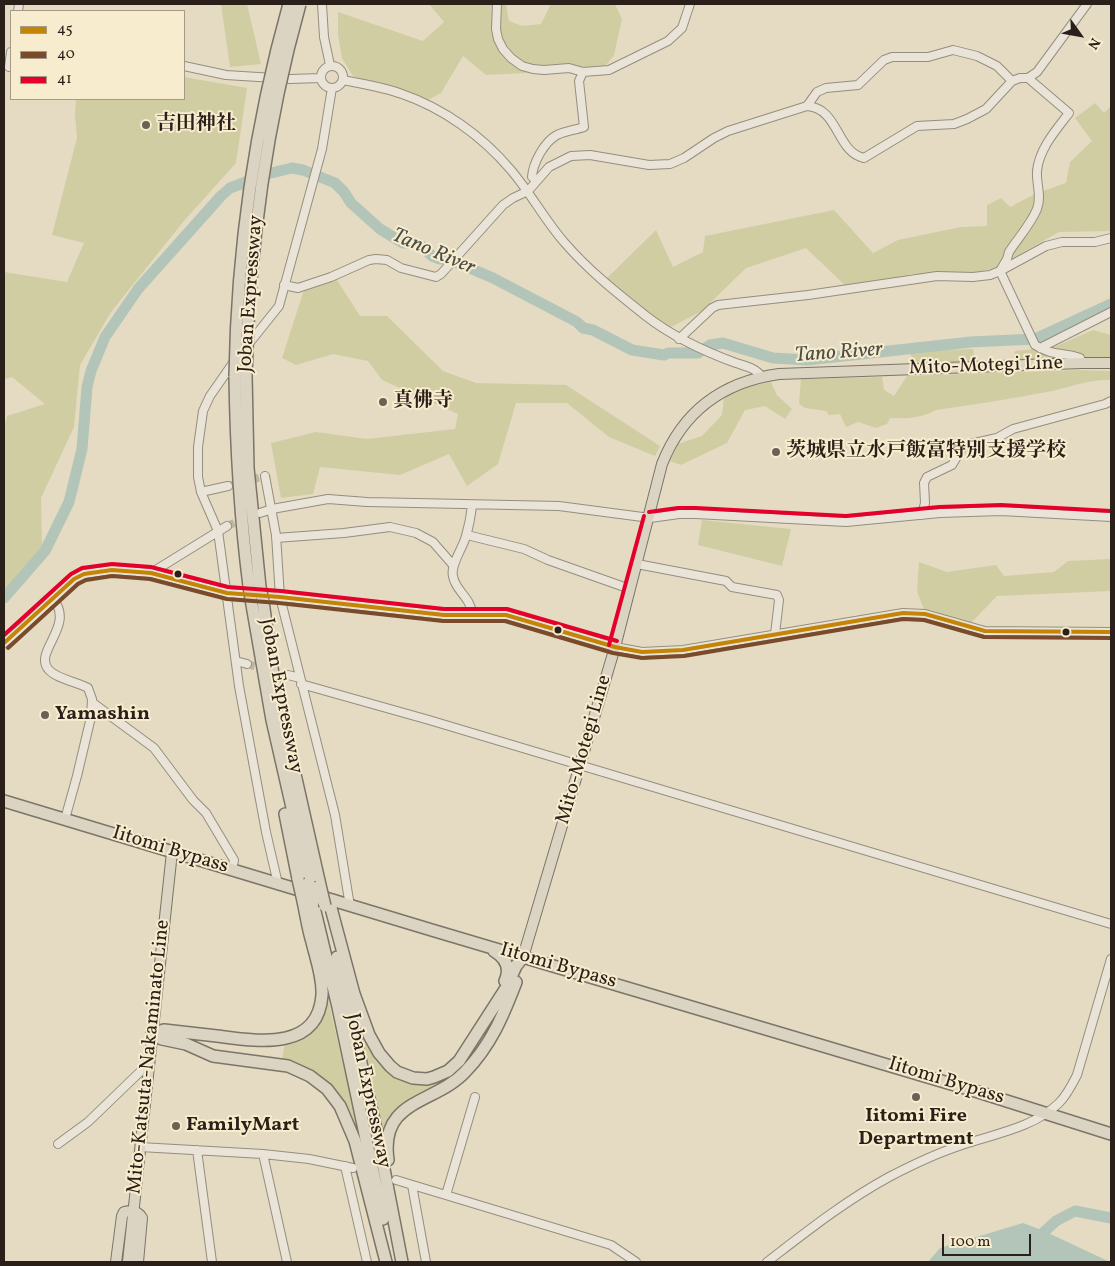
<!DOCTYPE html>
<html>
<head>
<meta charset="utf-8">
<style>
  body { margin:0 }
  #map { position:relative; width:1115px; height:1266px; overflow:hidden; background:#e4dbc2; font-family:Vollkorn,serif }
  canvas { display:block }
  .frame { position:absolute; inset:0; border:5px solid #2b1f19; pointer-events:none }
  .legend { position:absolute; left:10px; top:10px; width:175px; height:90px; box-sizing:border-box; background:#f7ecce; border:1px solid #a59a86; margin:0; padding:6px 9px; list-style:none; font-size:15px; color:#2b1f19 }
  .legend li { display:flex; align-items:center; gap:10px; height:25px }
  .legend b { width:25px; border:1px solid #a59a86 }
  .north { position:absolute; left:1055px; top:10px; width:50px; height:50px; -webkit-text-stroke:4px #f7ecce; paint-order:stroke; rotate:122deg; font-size:14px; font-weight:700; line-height:20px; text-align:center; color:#2b1f19 }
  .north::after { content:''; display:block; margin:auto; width:18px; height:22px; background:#2b1f19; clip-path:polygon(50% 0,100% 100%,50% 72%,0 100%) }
  .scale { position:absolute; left:942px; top:1234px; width:89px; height:22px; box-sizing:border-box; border:2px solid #2b1f19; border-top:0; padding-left:6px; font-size:15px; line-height:18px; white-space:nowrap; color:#2b1f19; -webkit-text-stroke:4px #f7ecce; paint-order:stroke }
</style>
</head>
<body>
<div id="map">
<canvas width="1115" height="1266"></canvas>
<div class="frame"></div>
<ul class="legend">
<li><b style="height:6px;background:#c48406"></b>45</li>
<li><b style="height:6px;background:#7a4b2a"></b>40</li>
<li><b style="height:6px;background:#e4002b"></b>41</li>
</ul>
<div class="north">N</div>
<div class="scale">100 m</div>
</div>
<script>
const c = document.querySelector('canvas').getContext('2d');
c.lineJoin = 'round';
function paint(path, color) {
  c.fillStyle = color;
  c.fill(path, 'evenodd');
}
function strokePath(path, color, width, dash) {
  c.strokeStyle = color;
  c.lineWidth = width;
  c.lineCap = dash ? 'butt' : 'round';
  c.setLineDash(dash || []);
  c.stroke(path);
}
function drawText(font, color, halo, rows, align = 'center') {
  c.font = font + ' Vollkorn,"Noto Serif JP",serif';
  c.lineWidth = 4;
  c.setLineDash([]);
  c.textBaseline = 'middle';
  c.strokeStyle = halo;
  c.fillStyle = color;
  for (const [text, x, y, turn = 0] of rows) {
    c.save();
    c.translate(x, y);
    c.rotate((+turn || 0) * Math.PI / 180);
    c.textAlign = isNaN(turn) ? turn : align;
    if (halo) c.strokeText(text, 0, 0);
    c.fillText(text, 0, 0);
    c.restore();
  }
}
const green = new Path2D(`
  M 221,4 L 247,4 L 261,64 L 230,67 Z
  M 429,4 L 506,4 L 509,21 L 522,26 L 541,24 L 551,4 L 615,4 L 622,19 L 614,55 L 603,69 L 486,75 L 463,56 L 441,93 L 426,101 L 353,76 L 342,58 L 338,35 L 338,12 L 423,41 L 444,22 Z
  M 184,77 L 247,88 L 236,163 L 183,222 L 111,312 L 80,365 L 74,427 L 41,498 L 42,547 L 4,591 L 4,429 L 7,416 L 45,404 L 12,377 L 4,379 L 4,272 L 67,282 L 84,243 L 52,235 L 77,138 L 75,115 L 76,99 L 184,99 Z
  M 1095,103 L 1104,113 L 1111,106 L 1111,231 L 1059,232 L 997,267 L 968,275 L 911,274 L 852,292 L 806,248 L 746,268 L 702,311 L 669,328 L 606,279 L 656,230 L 673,267 L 703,252 L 705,236 L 834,210 L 873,253 L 898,240 L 961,227 L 987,226 L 987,205 L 1001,198 L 1010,207 L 1037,193 L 1066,183 L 1070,162 L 1092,141 L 1075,118 Z
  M 337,280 L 360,316 L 387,316 L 443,371 L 476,383 L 566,385 L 660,446 L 655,456 L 609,437 L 567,403 L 516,403 L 498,464 L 467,486 L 449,454 L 400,475 L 320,467 L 313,494 L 281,498 L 271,443 L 316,432 L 367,439 L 455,429 L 458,414 L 382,380 L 368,361 L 333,354 L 296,365 L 282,358 L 304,290 Z
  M 1093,330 L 1111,335 L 1111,358 L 1045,361 L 1013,361 L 1015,351 L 1054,347 Z
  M 973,349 L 975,361 L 917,363 L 907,351 Z
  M 1076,370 L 1111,371 L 1111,380 C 1088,379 1069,388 1047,392 C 1010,399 973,405 936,410 C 921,418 907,419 890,418 L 887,424 L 876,428 L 858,422 L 846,427 L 840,414 L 829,415 L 826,411 L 805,408 L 799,404 L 801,379 L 882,377 L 884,390 L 894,396 L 907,376 Z
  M 771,382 L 777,395 L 792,409 L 785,419 L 765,406 L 745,410 L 727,443 L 681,465 L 670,461 L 678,444 L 702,436 L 722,415 L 724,397 L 742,388 Z
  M 702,520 L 791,529 L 782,566 L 698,545 Z
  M 1111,559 L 1111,591 L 997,596 L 969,625 L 924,610 L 917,591 L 919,562 L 947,572 L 996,565 L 1004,576 L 1054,572 L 1068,561 Z
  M 325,985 C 339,1051 356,1117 371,1183 L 343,1106 L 282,1060 L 285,1042 L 306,1033 Z
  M 355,1006 L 385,1067 L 433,1081 L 468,1050 L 476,1054 L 458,1076 L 400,1107 L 391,1117 L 384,1136 Z`);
const water = new Path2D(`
  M 1023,1223 L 1044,1231 L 1110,1262 L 928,1262 L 940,1248 Z`);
const river = new Path2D(`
  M 4,598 L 45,551 L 69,502 L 82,449 L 87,387 L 91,371 L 105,337 L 138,289 L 221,196 L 230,188 L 267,174 L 292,168 L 303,170 L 335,183 L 344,192 L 351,203 L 380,229 L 403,243 L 418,244 L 423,247 L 432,256 L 440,259 L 446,258 L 493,278 L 577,322 L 583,328 L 593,330 L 632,350 L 664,355 L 668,353 L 698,353 L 710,345 L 723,343 L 773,358 L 807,360 L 971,342 L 1035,339 L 1111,304
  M 1033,1242 L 1056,1221 L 1075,1211 L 1111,1218`);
const minorTunnel = new Path2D(`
  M 228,486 L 265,476
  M 227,526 L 246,518
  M 247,664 L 288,675`);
const minor = new Path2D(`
  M 322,4 L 324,37 L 330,65
  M 497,4 L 496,29 L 498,39 L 503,49 L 511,58 L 522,66 L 533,69 L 544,70 L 569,68 L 583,72 L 609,70 L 668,41 L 682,28 L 690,4
  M 18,11 L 19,4
  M321 77a11 11 0 1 1 22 0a11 11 0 1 1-22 0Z
  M 184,66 L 226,75 L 290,79 L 321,78
  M 9,67 L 11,52
  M 343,80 C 363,84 383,87 402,94 C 443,108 482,136 510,169 C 530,192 544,219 564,242 C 588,270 617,293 646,316 C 673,337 703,351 736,363 C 745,366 756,368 762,377
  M 807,106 L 817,92 L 826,88 L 858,85 L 884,60 L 892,57 L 928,57 L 953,50 L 977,56 L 997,66 L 1012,81
  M 537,180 L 532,177 C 533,163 544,142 557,135 C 565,131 575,130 584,127 L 579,81 L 583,72
  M 1001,269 L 1007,259 L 1009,252 C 1018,238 1031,224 1037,209 C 1042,196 1036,184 1037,171 C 1039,149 1056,130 1069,113 L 1028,78
  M 1000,271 L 1035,345 C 1052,356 1062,352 1080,358 L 1082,363
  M 284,285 L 298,288 L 331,277 L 369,260 L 376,259 L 387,260 L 401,268 L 436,277 L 441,274 L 503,205 L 513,198 L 528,191 L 549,167 L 571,156 L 590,155 L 649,165 L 670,164 L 684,158 L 714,138 L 728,131 L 807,106 C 839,108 836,152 864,158 L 917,126 L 954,124 L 967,119 L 986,109 L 1012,81 L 1020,78 L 1028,78 L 1037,72 L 1087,4
  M 679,339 L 712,308 L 718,305 L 808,295 L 937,276 L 973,277 L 990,275 L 1000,271 L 1046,246 L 1062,242 L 1095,242 L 1111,238
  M 247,346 L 279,306 L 322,149 L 332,88
  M 1040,348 L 1111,312
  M 235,360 L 210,396 L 203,411 L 198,447 L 198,477 L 201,492 L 218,531 L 239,686 L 266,832 L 278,884
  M 265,476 L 276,535 L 280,597 L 335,815 L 350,906
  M 201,492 L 228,486
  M 260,513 L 272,509 L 328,499 L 367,502 L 559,506 L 650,518 L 679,514 L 696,514 L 846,522 L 940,513 L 1001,511 L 1111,517
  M 922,515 L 925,503 L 924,483 L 927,477 L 952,465 L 962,448 L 970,444 L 997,438 L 1013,429 L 1105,404 L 1111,401
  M 467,535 L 524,549 L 548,560 L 630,589
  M 276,538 L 344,533 L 390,527 L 416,533 L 433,542 L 453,565
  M 637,564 L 726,581 L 732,587 L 777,595 L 779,600 L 775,634
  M 151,573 L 227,526
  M 53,599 C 76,626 32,652 49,670 C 57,679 77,682 88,688 L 92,699 L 91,717 L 77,776 L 65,819
  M 472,614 C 471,597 455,591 453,576 C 450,565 463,548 466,536 C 469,526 471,515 472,505
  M 4,643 L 24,626 L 74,579 L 84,574 L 112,570 L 151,573 L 227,593 L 280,597 L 444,615 L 506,615 L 615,647 L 642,652 L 683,650 L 903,613 L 925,614 L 985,631 L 1111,632
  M 236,661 L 247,664
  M 288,675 L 300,678
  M 301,684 L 429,720 L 1111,924
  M 93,703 L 154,748 L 193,800 L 206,813 L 234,860 L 232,870
  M 58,1144 L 88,1122 L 143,1069 L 149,1066
  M 140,1147 L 263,1154 L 309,1159 L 353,1168
  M 197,1150 L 212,1262
  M 263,1154 L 287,1262
  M 345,1166 L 367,1262
  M 396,1180 L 611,1245 L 636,1262
  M 412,1185 L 426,1262
  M 446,1195 L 475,1097
  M 767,1262 C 806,1232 845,1201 889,1177 C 912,1165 937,1153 962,1145 C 994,1134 1033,1128 1059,1103 C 1067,1095 1072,1085 1077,1075 L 1111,959`);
const major = new Path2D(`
  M 523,957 L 615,647 L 662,464 C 683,411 722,382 779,374 L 1082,363 L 1111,363
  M 116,1262 L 122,1216 L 124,1212 C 132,1210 138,1211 142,1218 L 138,1262
  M 128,1262 L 172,852`);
const highway = new Path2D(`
  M 246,375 L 248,468 L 260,587
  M 235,376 C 236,446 240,516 249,586
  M 251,599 L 272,720 L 309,882
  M 263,601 L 273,675 L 283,721 L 320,885
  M 4,801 L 435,931 L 975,1091 L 1111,1134
  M 285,814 L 298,879
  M 313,903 L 338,1007 L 383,1219
  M 331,908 L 354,994 L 369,1035 L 379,1053 L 390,1066 L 397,1072 L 413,1078 L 427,1079 L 434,1077 L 448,1071 L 459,1061 L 506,988 L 516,966 L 523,957
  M 494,951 C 506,958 511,968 505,981
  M 337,957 L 378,1138 L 402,1262
  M 152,1034 L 162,1039 L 186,1044 L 213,1056 L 288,1066 L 310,1076 L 327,1089 L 340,1106 L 355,1141 L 386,1262
  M 152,1034 L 164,1030 C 181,1032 199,1034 217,1036 C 256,1041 318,1052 322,995 C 323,977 316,959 312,942 C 308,929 306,915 303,901
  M 388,1160 C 379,1099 435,1104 465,1072 C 491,1045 503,1016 516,982`);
const highwayBridge = new Path2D(`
  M 246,375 C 249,250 266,125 300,4
  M 235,376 C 237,250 255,125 289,4
  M 249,586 L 251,599
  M 260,587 L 263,601
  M 298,879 L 303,901
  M 309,882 L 313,903
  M 320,885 L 325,906`);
const bus1 = new Path2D(`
  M 4,643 L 74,579 L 84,574 L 112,570 L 151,573 L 227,593 L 280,597 L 444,615 L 506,615 L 615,647 L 642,652 L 683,650 L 903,613 L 925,614 L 985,631 L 1111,632`);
const bus2 = new Path2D(`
  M 8,648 L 78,584 L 86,580 L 112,576 L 150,579 L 227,599 L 279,603 L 443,621 L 505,621 L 613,653 L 642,658 L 684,656 L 903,619 L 924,620 L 984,637 L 1111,638`);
const bus3 = new Path2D(`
  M 649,512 L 678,508 L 696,508 L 846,516 L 939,507 L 1001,505 L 1111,511
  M 4,635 L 71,574 L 82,568 L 112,564 L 151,567 L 228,587 L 281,591 L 444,609 L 507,609 L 617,641
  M 609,645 L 644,516`);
const markers = [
  [146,125,5,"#6c6154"],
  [383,402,5,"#6c6154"],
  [776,452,5,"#6c6154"],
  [178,574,4.5,"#2b1f19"],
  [558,630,4.5,"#2b1f19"],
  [1066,632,4.5,"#2b1f19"],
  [45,715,5,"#6c6154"],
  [916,1097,5,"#6c6154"],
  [176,1126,5,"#6c6154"]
];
const poiNames = [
  ["吉田神社",156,125],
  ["真佛寺",393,402],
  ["茨城県立水戸飯富特別支援学校",786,452],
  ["Yamashin",55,715],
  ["Iitomi Fire",916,1117,"center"],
  ["Department",916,1140,"center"],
  ["FamilyMart",186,1126]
];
const streetNames = [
  ["Joban Expressway",252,294,-86],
  ["Mito-Motegi Line",986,367,-2],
  ["Joban Expressway",280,696,79],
  ["Mito-Motegi Line",585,750,-74],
  ["Iitomi Bypass",170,851,17],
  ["Iitomi Bypass",558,967,16],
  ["Mito-Katsuta-Nakaminato Line",150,1057,-84],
  ["Iitomi Bypass",946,1082,17],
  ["Joban Expressway",367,1091,78]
];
const waterNames = [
  ["Tano River",433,253,23],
  ["Tano River",839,354,-4]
];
paint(green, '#d1cda2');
paint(water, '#b2c5b8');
strokePath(river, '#b2c5b8', 11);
strokePath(minorTunnel, '#bfb5a0', 8, [8, 4]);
strokePath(minor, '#958e7f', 10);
strokePath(major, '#7b7568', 12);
strokePath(highway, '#7b7568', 14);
strokePath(minor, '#e9e4d7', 8);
strokePath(major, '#dcd4c3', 10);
strokePath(highway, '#dcd4c3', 11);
strokePath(highwayBridge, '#7b7568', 14, []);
strokePath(highwayBridge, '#dcd4c3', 11);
strokePath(bus1, '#c48406', 4);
strokePath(bus2, '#7a4b2a', 4);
strokePath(bus3, '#e4002b', 4);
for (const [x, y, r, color] of markers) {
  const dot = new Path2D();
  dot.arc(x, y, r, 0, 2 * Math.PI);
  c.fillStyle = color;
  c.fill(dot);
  strokePath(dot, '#f7ecce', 2);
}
drawText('bold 20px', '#2b1f19', '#f7ecce', poiNames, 'left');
drawText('20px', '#2b1f19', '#f7ecce', streetNames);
drawText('italic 21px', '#4d4e48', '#f7ecce', waterNames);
</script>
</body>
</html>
